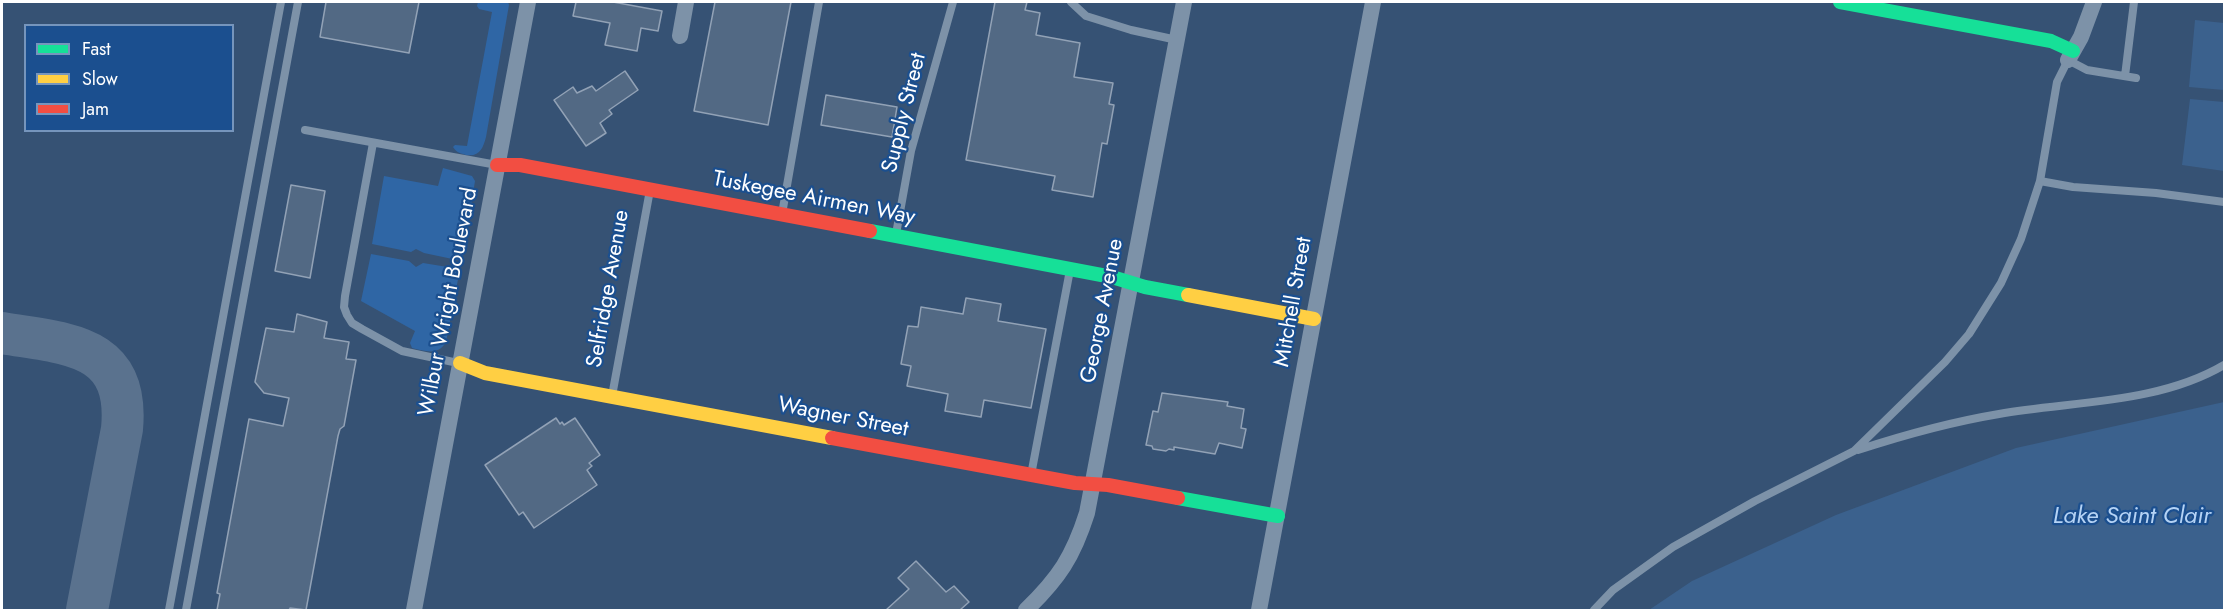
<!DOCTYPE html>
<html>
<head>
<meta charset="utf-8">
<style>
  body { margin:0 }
  #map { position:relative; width:2226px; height:612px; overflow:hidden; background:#365274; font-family:Jost,sans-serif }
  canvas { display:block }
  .frame { position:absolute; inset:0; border:3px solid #fff; pointer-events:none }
  .legend { position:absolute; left:24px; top:24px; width:210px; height:108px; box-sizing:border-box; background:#1b4f8f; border:2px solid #7695bc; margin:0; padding:8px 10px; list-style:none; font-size:18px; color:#fff }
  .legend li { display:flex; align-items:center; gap:12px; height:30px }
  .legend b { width:30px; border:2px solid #7695bc }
</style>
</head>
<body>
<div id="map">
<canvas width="2226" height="612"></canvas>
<div class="frame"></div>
<ul class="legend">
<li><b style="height:8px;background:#16e098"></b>Fast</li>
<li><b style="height:8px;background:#ffcf43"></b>Slow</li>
<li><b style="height:8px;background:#f24e42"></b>Jam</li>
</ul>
</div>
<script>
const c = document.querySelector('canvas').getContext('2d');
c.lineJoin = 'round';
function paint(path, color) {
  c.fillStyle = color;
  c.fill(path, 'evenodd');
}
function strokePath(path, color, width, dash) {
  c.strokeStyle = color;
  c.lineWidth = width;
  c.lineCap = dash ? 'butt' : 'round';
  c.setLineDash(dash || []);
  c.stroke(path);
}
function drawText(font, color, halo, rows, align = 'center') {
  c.font = font + ' Jost,sans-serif';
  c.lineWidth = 4.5;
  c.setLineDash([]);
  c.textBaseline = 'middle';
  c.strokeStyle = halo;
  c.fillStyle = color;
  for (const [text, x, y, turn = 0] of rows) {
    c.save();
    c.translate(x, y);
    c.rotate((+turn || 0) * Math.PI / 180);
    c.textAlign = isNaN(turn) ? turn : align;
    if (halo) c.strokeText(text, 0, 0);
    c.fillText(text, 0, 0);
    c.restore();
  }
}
const green = new Path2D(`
  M 478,2 L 508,2 L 509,5 L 486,137 C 483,148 480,157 466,155 C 460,153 457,153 453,147 L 455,145 L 467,146 L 492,12 L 479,9 L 477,6 Z
  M 443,168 L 472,176 L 475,181 L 462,261 L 424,253 L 416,249 L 411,252 L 372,244 L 384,176 L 438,186 Z
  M 371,254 L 409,261 L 416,267 L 423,263 L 460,269 L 446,342 C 438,356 425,351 412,348 L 410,343 L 415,331 L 361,301 Z`);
const water = new Path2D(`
  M 2195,20 L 2224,23 L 2224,90 L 2189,87 Z
  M 2190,99 L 2224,102 L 2224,171 L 2182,165 Z
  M 2224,402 L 2224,610 L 1649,610 L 1692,581 L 1836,515 L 2016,448 Z`);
const taxiway = new Path2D(`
  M 2,333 C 66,344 130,343 122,429 L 87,610`);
const building = new Path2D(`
  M 326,2 L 419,2 L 409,53 L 320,37 Z
  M 576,2 L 613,2 L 662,11 L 658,31 L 641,28 L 637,51 L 605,45 L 610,23 L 573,16 Z
  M 715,2 L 791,2 L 768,125 L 694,111 Z
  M 995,2 L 1027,2 L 1025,10 L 1040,13 L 1036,35 L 1080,43 L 1074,77 L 1113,83 L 1109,104 L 1114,105 L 1107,144 L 1102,143 L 1093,197 L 1052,190 L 1055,176 L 966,160 Z
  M 625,71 L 638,90 L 609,110 L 612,114 L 600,123 L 606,133 L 586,146 L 554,100 L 573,87 L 577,93 L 592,86 L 596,91 Z
  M 826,95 L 897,107 L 892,137 L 821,125 Z
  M 291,185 L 325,191 L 310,278 L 275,271 Z
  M 966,298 L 1001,304 L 998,321 L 1046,329 L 1031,408 L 984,400 L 981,417 L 945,411 L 948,394 L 907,386 L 911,366 L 901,364 L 908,326 L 918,327 L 921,307 L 963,314 Z
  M 297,314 L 327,322 L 324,338 L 349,342 L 346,359 L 356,360 L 344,426 L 340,429 L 338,436 L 306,610 L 290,608 L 289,610 L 217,610 L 220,594 L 217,593 L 249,419 L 283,426 L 289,398 L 264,393 L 255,382 L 266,328 L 294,332 Z
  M 1162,393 L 1228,402 L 1227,406 L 1244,409 L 1241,428 L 1246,429 L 1242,448 L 1219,443 L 1215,454 L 1174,447 L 1174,450 L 1169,449 L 1166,451 L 1153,449 L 1152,446 L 1146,445 L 1153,411 L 1158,412 Z
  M 556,418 L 560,424 L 562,422 L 564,425 L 575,418 L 600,455 L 589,463 L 592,466 L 587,470 L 597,485 L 534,528 L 523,512 L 519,515 L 485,465 Z
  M 916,561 L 946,592 L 954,586 L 969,602 L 960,610 L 886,610 L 909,589 L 898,578 Z`);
const lane = new Path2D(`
  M 1071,2 L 1086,16 L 1131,30 L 1177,40
  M 2125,76 L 2134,2
  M 305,130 L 497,165
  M 373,143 L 345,296 L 344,307 L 347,315 L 352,323 L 362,329 L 402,351 L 458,363
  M 2040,181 L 2073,187 L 2156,193 L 2224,202
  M 782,214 L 819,2
  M 896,234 L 911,151 L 953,2
  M 612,396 L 650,190
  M 1858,450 C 1904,435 1951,422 1999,414 C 2072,401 2158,404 2224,365
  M 1031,475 L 1070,270
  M 169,610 L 281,2
  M 186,610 L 298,2
  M 1594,610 L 1613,590 L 1673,547 L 1755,501 L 1854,451 L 1945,362 L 1969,334 L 2001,283 L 2021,239 L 2040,181 L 2057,82 L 2068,60 L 2087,70 L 2136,78`);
const street = new Path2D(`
  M 680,36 L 686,2
  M 2068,60 L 2081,37 L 2094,2
  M 414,610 L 528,2
  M 1026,610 C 1059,578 1073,557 1087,513 L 1184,2
  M 1259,610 L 1373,2`);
const fast = new Path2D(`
  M 1840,2 L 2051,41 L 2073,51
  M 870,231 L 1112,277 L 1145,287 L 1188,295
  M 1178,498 L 1278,516`);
const slow = new Path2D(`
  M 1188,295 L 1314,319
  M 460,363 L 485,373 L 832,438`);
const jam = new Path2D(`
  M 497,165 L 520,165 L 870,231
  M 832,438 L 1075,483 L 1108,485 L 1178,498`);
const streetNames = [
  ["Supply Street",905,113,-76],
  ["Tuskegee Airmen Way",814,199,11],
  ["Selfridge Avenue",609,289,-80],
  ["Wilbur Wright Boulevard",449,302,-79],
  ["Mitchell Street",1294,302,-80],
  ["George Avenue",1103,311,-79],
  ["Wagner Street",843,418,11]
];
const waterNames = [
  ["Lake Saint Clair",2132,517]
];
paint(green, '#2f66a5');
paint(water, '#3b618d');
strokePath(taxiway, '#5a728e', 42);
paint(building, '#526984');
strokePath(building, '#92a2b6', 1.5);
strokePath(lane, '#7d92a8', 8);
strokePath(street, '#7d92a8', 16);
strokePath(fast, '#16e098', 14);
strokePath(slow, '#ffcf43', 14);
strokePath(jam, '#f24e42', 14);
drawText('22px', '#fff', '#1b4f8f', streetNames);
drawText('italic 24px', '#b5d3f5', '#1b4f8f', waterNames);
</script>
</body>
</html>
